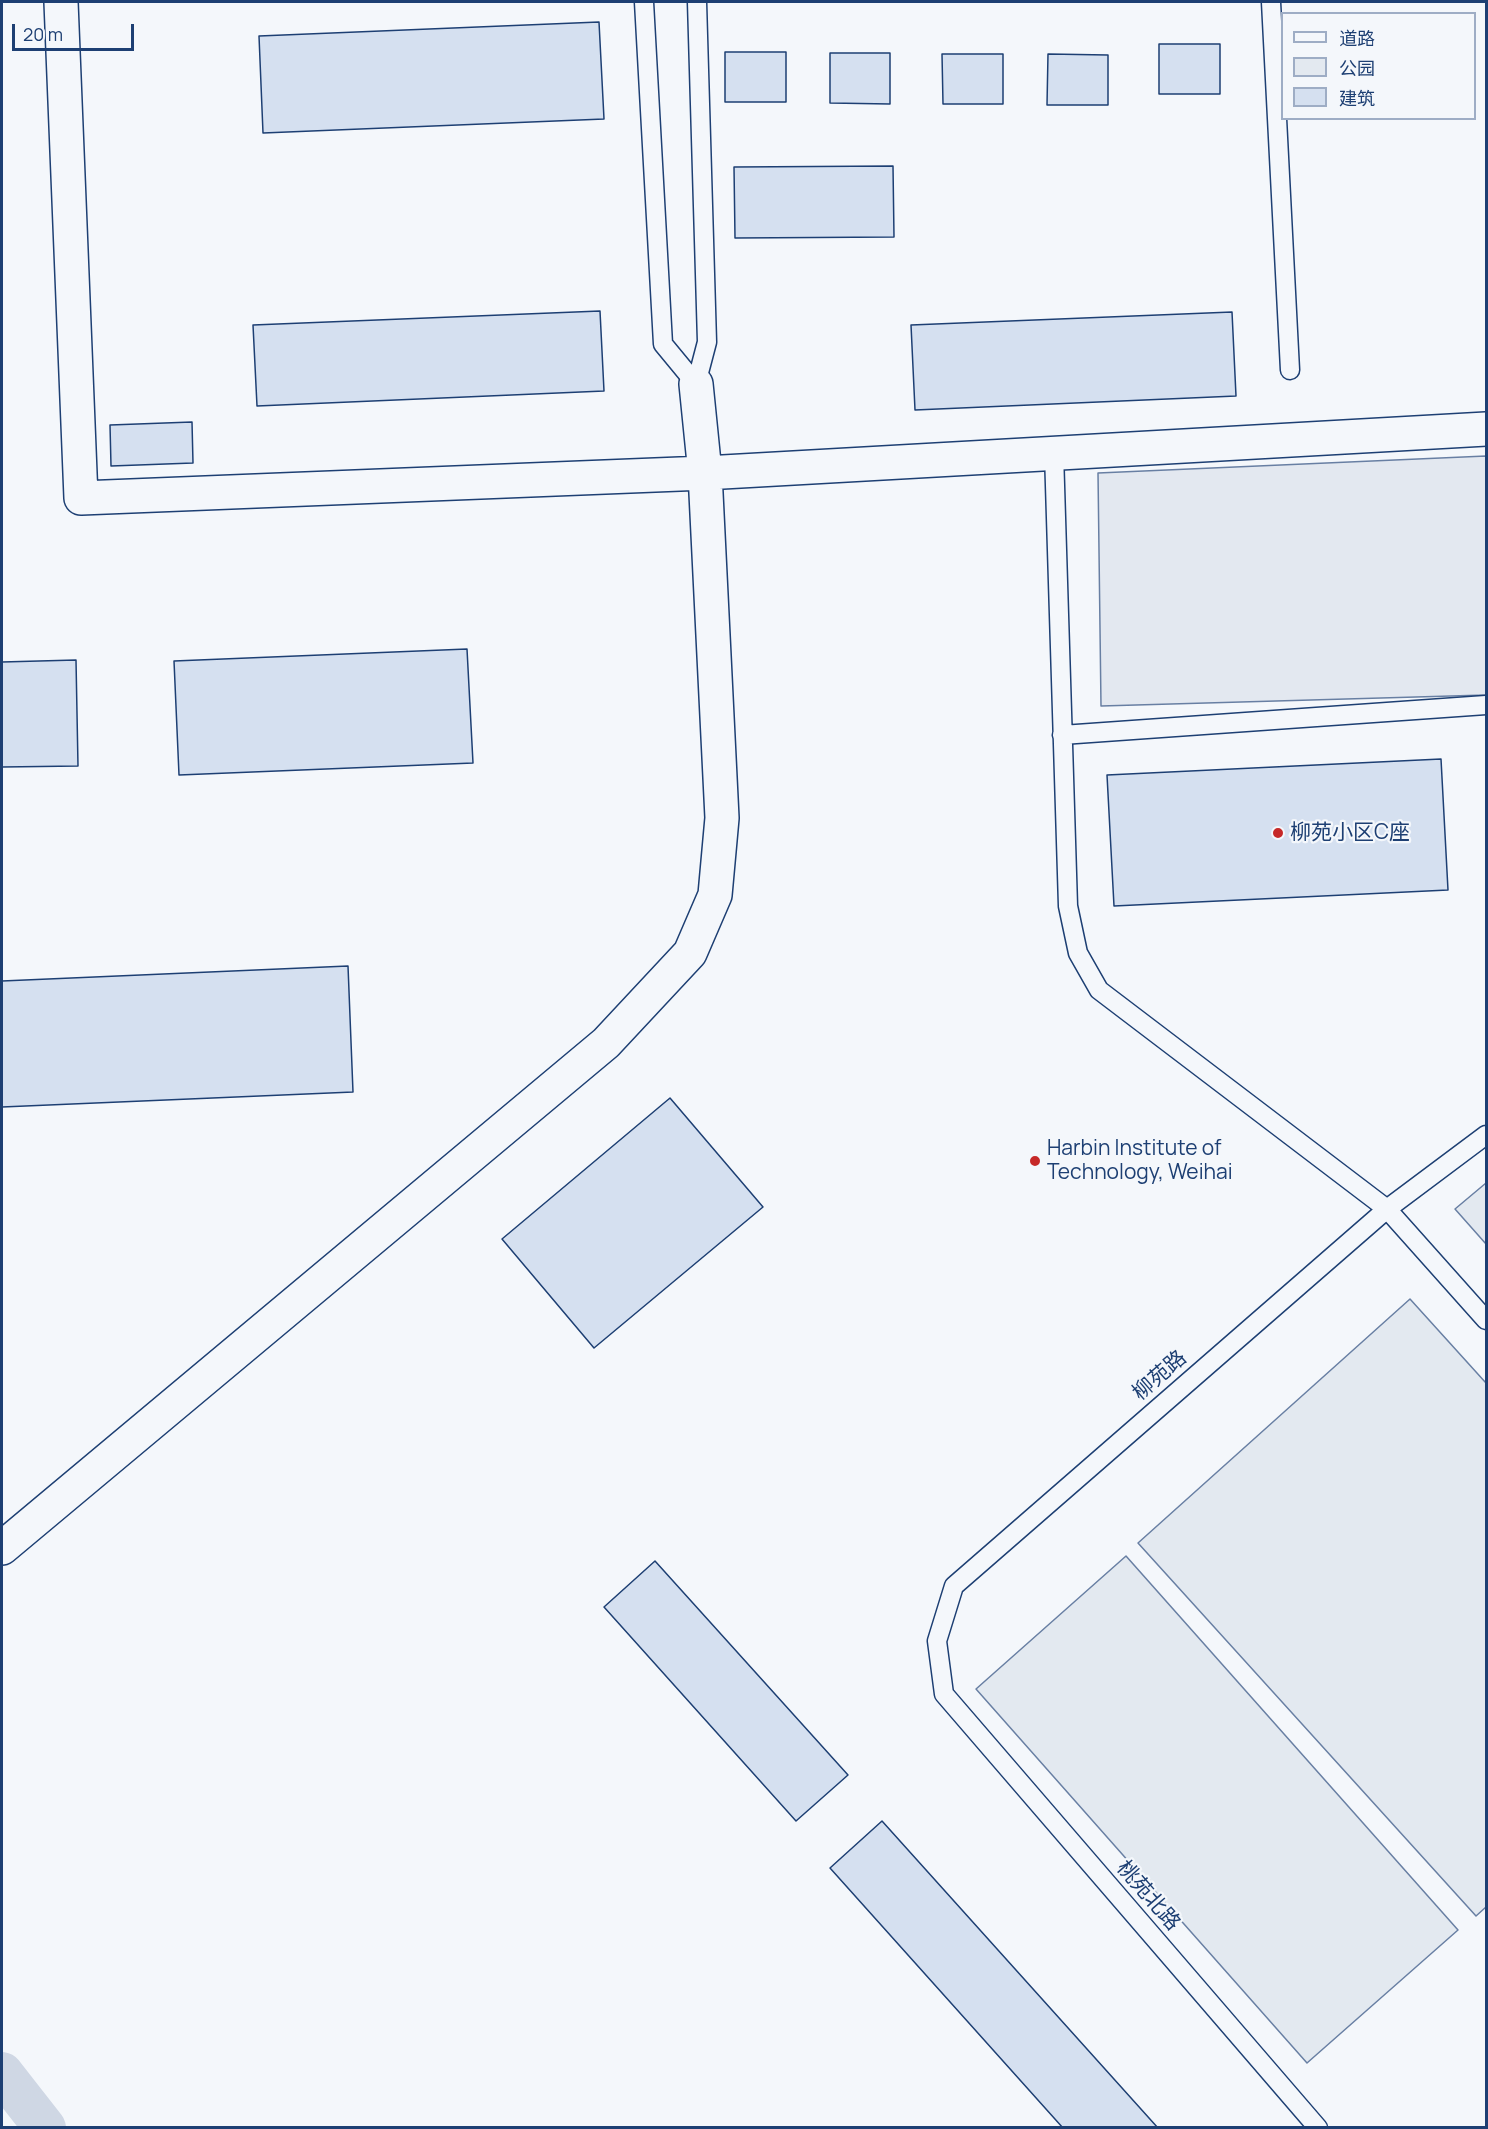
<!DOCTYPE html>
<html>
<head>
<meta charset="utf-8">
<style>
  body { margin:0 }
  #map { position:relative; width:1488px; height:2129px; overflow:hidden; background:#f4f7fb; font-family:Manrope,"Noto Sans SC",sans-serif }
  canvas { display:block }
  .frame { position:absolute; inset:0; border:3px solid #1d3f73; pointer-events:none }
  .legend { position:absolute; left:1281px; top:12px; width:195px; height:108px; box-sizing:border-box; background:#f4f7fb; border:2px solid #9eadc5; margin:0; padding:8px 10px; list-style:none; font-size:18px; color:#1d3f73 }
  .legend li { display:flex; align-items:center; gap:12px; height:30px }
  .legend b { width:30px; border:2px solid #9eadc5 }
  .scale { position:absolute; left:12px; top:24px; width:122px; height:27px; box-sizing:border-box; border:3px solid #1d3f73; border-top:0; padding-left:8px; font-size:18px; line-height:21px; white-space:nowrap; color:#1d3f73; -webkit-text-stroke:4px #f4f7fb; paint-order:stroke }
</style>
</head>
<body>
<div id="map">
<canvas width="1488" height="2129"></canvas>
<div class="frame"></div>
<ul class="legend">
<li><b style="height:8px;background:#f4f7fb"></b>道路</li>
<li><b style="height:16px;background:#e3e9f0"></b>公园</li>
<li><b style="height:16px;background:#d5e0f0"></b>建筑</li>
</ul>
<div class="scale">20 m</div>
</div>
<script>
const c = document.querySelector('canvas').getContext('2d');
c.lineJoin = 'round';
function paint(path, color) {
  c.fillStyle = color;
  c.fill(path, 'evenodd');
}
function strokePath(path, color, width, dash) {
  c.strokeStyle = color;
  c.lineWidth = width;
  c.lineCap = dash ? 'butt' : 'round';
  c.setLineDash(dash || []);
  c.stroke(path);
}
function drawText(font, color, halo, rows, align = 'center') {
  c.font = font + ' Manrope,"Noto Sans SC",sans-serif';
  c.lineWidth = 4.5;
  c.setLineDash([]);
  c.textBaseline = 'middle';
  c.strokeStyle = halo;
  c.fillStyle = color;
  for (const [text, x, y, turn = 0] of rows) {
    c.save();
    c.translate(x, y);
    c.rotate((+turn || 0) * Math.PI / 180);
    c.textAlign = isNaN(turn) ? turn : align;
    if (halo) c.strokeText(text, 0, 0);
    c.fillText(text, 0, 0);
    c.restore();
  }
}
const green = new Path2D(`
  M 1486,1183 L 1486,1244 L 1455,1209 Z
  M 1410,1299 L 1486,1383 L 1486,1907 L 1476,1916 L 1138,1543 Z
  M 1126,1556 L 1458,1930 L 1307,2063 L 976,1689 Z`);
const parking = new Path2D(`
  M 1486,456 L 1486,695 L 1101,706 L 1098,473 Z`);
const canal = new Path2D(`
  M 2,2073 L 45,2128`);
const building = new Path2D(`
  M 599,22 L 604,119 L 263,133 L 259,36 Z
  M 1159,44 L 1220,44 L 1220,94 L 1159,94 Z
  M 725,52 L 786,52 L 786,102 L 725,102 Z
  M 830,53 L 890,53 L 890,104 L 830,103 Z
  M 942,54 L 1003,54 L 1003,104 L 943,104 Z
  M 1048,54 L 1108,55 L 1108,105 L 1047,105 Z
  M 893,166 L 894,237 L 735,238 L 734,167 Z
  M 600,311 L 604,391 L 257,406 L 253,325 Z
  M 1232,312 L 1236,396 L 915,410 L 911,325 Z
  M 192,422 L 193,463 L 111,466 L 110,425 Z
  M 467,649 L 473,763 L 179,775 L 174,661 Z
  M 76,660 L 78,766 L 2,767 L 2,662 Z
  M 1441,759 L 1448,890 L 1114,906 L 1107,775 Z
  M 348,966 L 353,1092 L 2,1107 L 2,981 Z
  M 670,1098 L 763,1207 L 594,1348 L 502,1239 Z
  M 655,1561 L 848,1775 L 796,1821 L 604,1607 Z
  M 882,1821 L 1158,2128 L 1063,2128 L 830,1868 Z`);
const lane = new Path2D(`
  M 644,2 L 663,344 L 696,384 L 707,342 L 697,2
  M 1271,2 L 1290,370
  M 1054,453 L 1068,906 L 1078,953 L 1099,990 L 1387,1209 L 1486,1320
  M 1062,735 L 1486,705
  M 1318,2128 L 944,1694 L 937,1641 L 954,1586 L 1387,1209 L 1486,1135`);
const street = new Path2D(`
  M 61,2 L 81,498 L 705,473 L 1486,429
  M 2,1548 L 606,1043 L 690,953 L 715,895 L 722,818 L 705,473 L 696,384`);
const markers = [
  [1278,833,6,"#c62828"],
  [1035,1161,6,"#c62828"]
];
const poiNames = [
  ["柳苑小区C座",1290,833],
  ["Harbin Institute of",1047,1149],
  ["Technology, Weihai",1047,1173]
];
const streetNames = [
  ["柳苑路",1160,1376,-41],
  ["桃苑北路",1148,1896,49]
];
paint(green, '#e3e9f0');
strokePath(green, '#687fa3', 1.5);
paint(parking, '#e3e8f0');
strokePath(parking, '#687fa3', 1.5);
strokePath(canal, '#cfd7e4', 42);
paint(building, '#d5e0f0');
strokePath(building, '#1d3f73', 1.5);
strokePath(lane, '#1d3f73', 21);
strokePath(street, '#1d3f73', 36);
strokePath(lane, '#f4f7fb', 18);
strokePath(street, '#f4f7fb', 33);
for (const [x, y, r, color] of markers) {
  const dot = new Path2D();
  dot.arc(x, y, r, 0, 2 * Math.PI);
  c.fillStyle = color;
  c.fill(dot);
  strokePath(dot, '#f4f7fb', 2);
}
drawText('21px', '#1d3f73', '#f4f7fb', poiNames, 'left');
drawText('21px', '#1d3f73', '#f4f7fb', streetNames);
</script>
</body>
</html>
